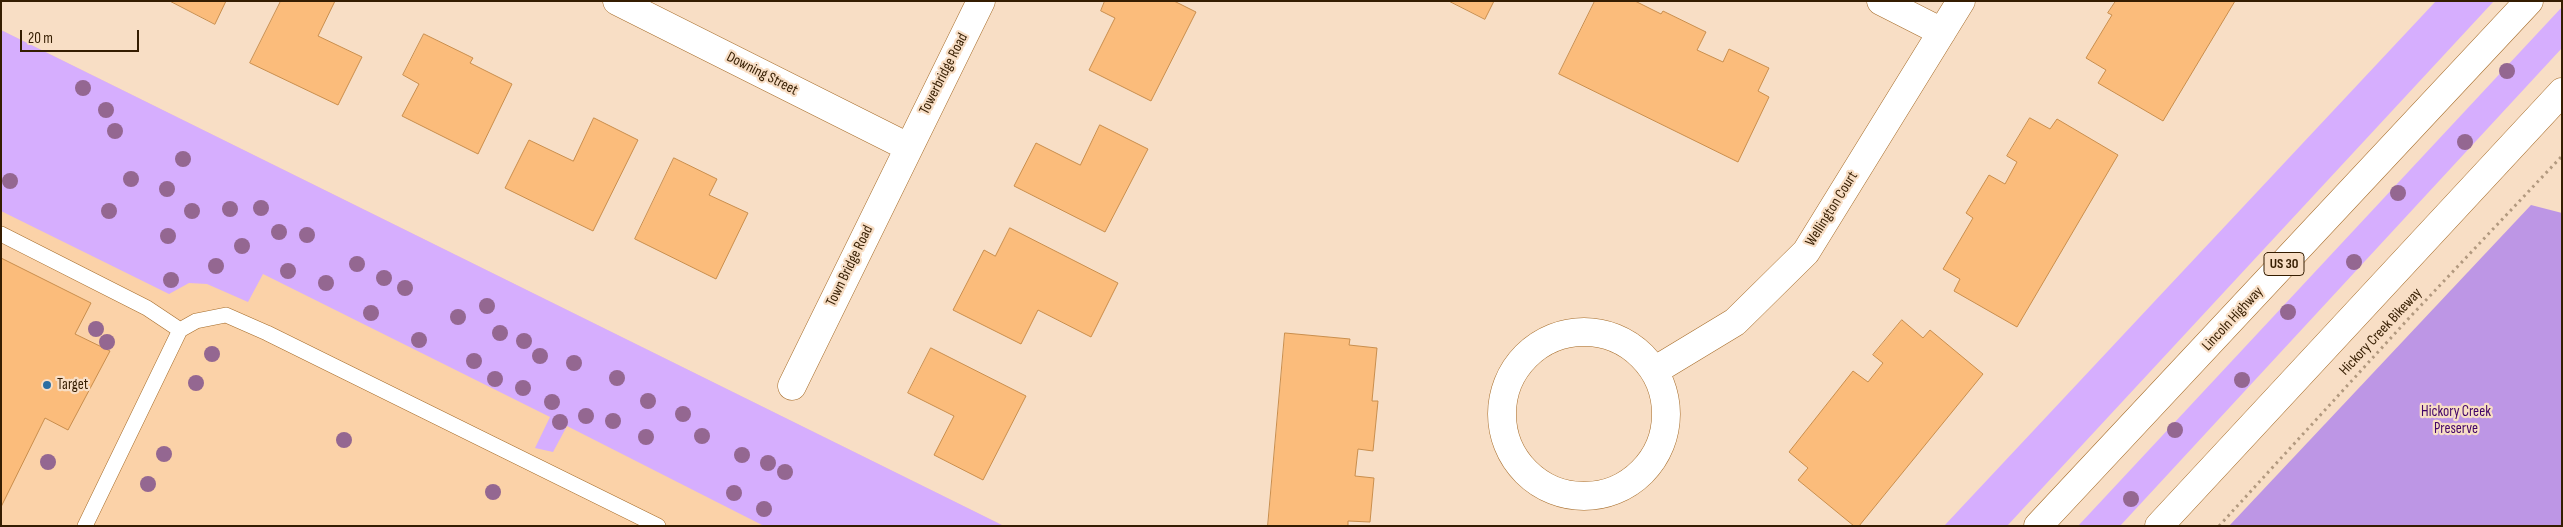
<!DOCTYPE html>
<html>
<head>
<meta charset="utf-8">
<style>
  body { margin:0 }
  #map { position:relative; width:2563px; height:527px; overflow:hidden; background:#f8dec5; font-family:"Sofia Sans Condensed",sans-serif }
  canvas { display:block }
  .frame { position:absolute; inset:0; border:2px solid #351d01; pointer-events:none }
  .scale { position:absolute; left:20px; top:30px; width:119px; height:22px; box-sizing:border-box; border:2px solid #351d01; border-top:0; padding-left:6px; font-size:15px; line-height:18px; white-space:nowrap; color:#351d01; -webkit-text-stroke:4px #f8dec5; paint-order:stroke }
</style>
</head>
<body>
<div id="map">
<canvas width="2563" height="527"></canvas>
<div class="frame"></div>
<div class="scale">20 m</div>
</div>
<script>
const c = document.querySelector('canvas').getContext('2d');
c.lineJoin = 'round';
function paint(path, color) {
  c.fillStyle = color;
  c.fill(path, 'evenodd');
}
function strokePath(path, color, width, dash) {
  c.strokeStyle = color;
  c.lineWidth = width;
  c.lineCap = dash ? 'butt' : 'round';
  c.setLineDash(dash || []);
  c.stroke(path);
}
function drawText(font, color, halo, rows, align = 'center') {
  c.font = font + ' "Sofia Sans Condensed",sans-serif';
  c.lineWidth = 4.5;
  c.setLineDash([]);
  c.textBaseline = 'middle';
  c.strokeStyle = halo;
  c.fillStyle = color;
  for (const [text, x, y, turn = 0] of rows) {
    c.save();
    c.translate(x, y);
    c.rotate((+turn || 0) * Math.PI / 180);
    c.textAlign = isNaN(turn) ? turn : align;
    if (halo) c.strokeText(text, 0, 0);
    c.fillText(text, 0, 0);
    c.restore();
  }
}
const built = new Path2D(`
  M 1,30 L 1004,526 L 1,526 Z`);
const green = new Path2D(`
  M 2436,1 L 2494,1 L 2007,526 L 1944,526 Z
  M 2562,7 L 2562,48 L 2120,526 L 2078,526 Z
  M 1,30 L 1004,526 L 764,526 L 567,426 L 553,452 L 535,448 L 550,417 L 263,274 L 248,302 L 207,284 L 189,283 L 169,294 L 1,211 Z`);
const forest = new Path2D(`
  M 2531,205 L 2562,213 L 2562,526 L 2229,526 Z`);
const building = new Path2D(`
  M 170,1 L 226,1 L 215,24 Z
  M 281,1 L 335,1 L 318,36 L 362,57 L 338,105 L 250,63 Z
  M 1105,1 L 1174,1 L 1196,12 L 1151,101 L 1089,70 L 1115,18 L 1101,11 Z
  M 1449,1 L 1494,1 L 1485,19 Z
  M 1595,1 L 1635,1 L 1661,14 L 1663,11 L 1706,32 L 1697,50 L 1723,62 L 1729,49 L 1769,68 L 1758,91 L 1769,97 L 1738,162 L 1559,74 Z
  M 2116,1 L 2235,1 L 2163,121 L 2098,83 L 2106,70 L 2086,58 L 2112,15 L 2108,13 Z
  M 424,34 L 473,58 L 470,63 L 512,84 L 478,154 L 402,116 L 419,84 L 403,75 Z
  M 594,118 L 638,140 L 593,231 L 505,188 L 529,140 L 573,161 Z
  M 2030,118 L 2050,129 L 2057,119 L 2118,155 L 2017,327 L 1954,291 L 1960,279 L 1943,269 L 1973,218 L 1966,213 L 1989,175 L 2005,184 L 2017,162 L 2007,156 Z
  M 1100,125 L 1148,149 L 1105,232 L 1014,186 L 1036,143 L 1080,165 Z
  M 674,158 L 717,179 L 709,195 L 748,213 L 716,279 L 635,239 Z
  M 1010,228 L 1118,283 L 1091,337 L 1038,310 L 1021,344 L 953,310 L 984,250 L 995,256 Z
  M 1,258 L 91,303 L 75,334 L 110,351 L 68,430 L 45,418 L 1,507 Z
  M 1902,320 L 1923,338 L 1930,330 L 1983,374 L 1859,526 L 1854,526 L 1798,480 L 1808,468 L 1789,452 L 1853,371 L 1868,382 L 1883,363 L 1873,355 Z
  M 1285,333 L 1350,339 L 1349,345 L 1377,348 L 1372,401 L 1378,401 L 1373,451 L 1358,449 L 1355,476 L 1374,478 L 1370,522 L 1348,521 L 1348,526 L 1268,526 Z
  M 931,348 L 1026,396 L 983,480 L 934,455 L 954,416 L 908,393 Z`);
const path = new Path2D(`
  M 2219,526 L 2410,317 L 2562,156`);
const lane = new Path2D(`
  M 1,234 L 147,308 L 180,330
  M 85,526 L 180,330 L 196,321 L 226,315 L 267,333 L 658,526`);
const street = new Path2D(`
  M 617,1 L 908,147
  M 1881,1 L 1942,32
  M1502 414a82 82 0 1 1 164 0a82 82 0 1 1-164 0Z
  M 1654,371 L 1735,322 L 1806,252 L 1961,1
  M 792,386 L 981,1`);
const primary = new Path2D(`
  M 2038,526 L 2529,1
  M 2159,526 L 2562,92`);
const trees = [
  [2507,71],
  [83,88],
  [106,110],
  [115,131],
  [2465,142],
  [183,159],
  [131,179],
  [10,181],
  [167,189],
  [2398,193],
  [261,208],
  [230,209],
  [109,211],
  [192,211],
  [279,232],
  [307,235],
  [168,236],
  [242,246],
  [2354,262],
  [357,264],
  [216,266],
  [288,271],
  [384,278],
  [171,280],
  [326,283],
  [405,288],
  [487,306],
  [2288,312],
  [371,313],
  [458,317],
  [96,329],
  [500,333],
  [419,340],
  [524,341],
  [107,342],
  [212,354],
  [540,356],
  [474,361],
  [574,363],
  [617,378],
  [495,379],
  [2242,380],
  [196,383],
  [523,388],
  [648,401],
  [552,402],
  [683,414],
  [586,416],
  [613,421],
  [560,422],
  [2175,430],
  [702,436],
  [646,437],
  [344,440],
  [164,454],
  [742,455],
  [48,462],
  [768,463],
  [785,472],
  [148,484],
  [493,492],
  [734,493],
  [2131,499],
  [764,509]
];
const markers = [
  [47,385,5,"#2b6ea3"]
];
const shields = [
  [2284,264,40]
];
const shieldNames = [
  ["US 30",2284,264]
];
const streetNames = [
  ["Downing Street",762,74,27],
  ["Towerbridge Road",944,74,-63],
  ["Wellington Court",1832,209,-58],
  ["Town Bridge Road",850,266,-64],
  ["Lincoln Highway",2233,319,-47],
  ["Hickory Creek Bikeway",2381,332,-47]
];
const poiNames = [
  ["Target",57,385]
];
const parkNames = [
  ["Hickory Creek",2456,412],
  ["Preserve",2456,429]
];
paint(built, '#fbd2a8');
paint(green, '#d6aefe');
paint(forest, '#bd96e5');
paint(building, '#fbbc7b');
strokePath(building, '#c98e4d', 1);
strokePath(lane, '#a56b28', 16);
strokePath(street, '#a56b28', 29);
strokePath(primary, '#a56b28', 29);
strokePath(path, '#b2997f', 3, [2.5, 4]);
strokePath(lane, '#fff', 15);
strokePath(street, '#fff', 28);
strokePath(primary, '#fff', 28);
c.fillStyle = '#946791';
for (const [x, y] of trees) {
  c.beginPath();
  c.arc(x, y, 8, 0, 2 * Math.PI);
  c.fill();
}
for (const [x, y, r, color] of markers) {
  const dot = new Path2D();
  dot.arc(x, y, r, 0, 2 * Math.PI);
  c.fillStyle = color;
  c.fill(dot);
  strokePath(dot, '#f8dec5', 2);
}
for (const [x, y, w] of shields) {
  const box = new Path2D();
  box.roundRect(x - w / 2, y - 11.5, w, 23, 4);
  c.fillStyle = '#f8dec5';
  c.fill(box);
  strokePath(box, '#351d01', 1);
}
drawText('bold 14px', '#351d01', null, shieldNames);
drawText('15px', '#351d01', '#f8dec5', streetNames);
drawText('15px', '#351d01', '#f8dec5', poiNames, 'left');
drawText('15px', '#420567', '#f8dec5', parkNames);
</script>
</body>
</html>
